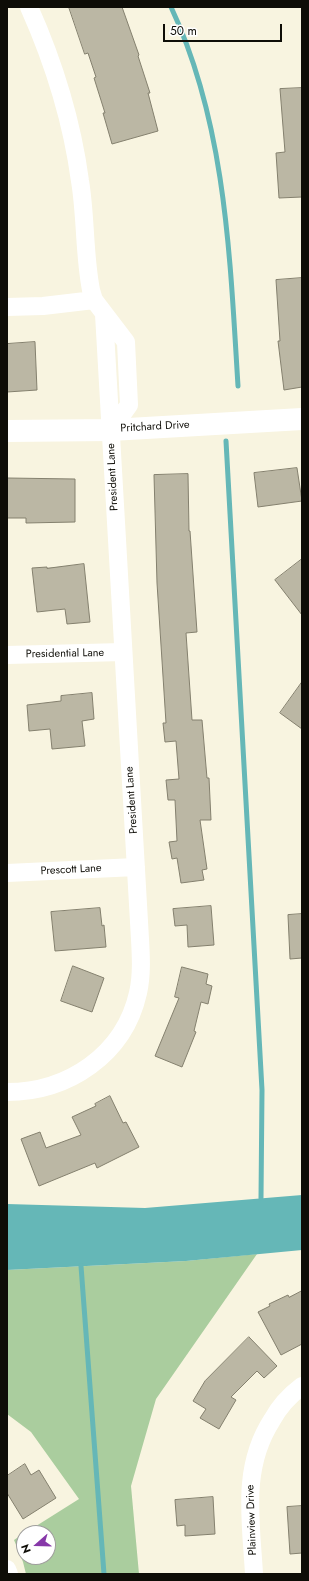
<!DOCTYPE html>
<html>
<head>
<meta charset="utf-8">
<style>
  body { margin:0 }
  #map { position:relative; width:309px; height:1581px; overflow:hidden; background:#f8f4e0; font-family:Jost,sans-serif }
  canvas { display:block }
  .frame { position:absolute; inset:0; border:8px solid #0e0d07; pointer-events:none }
  .north { position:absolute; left:16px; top:1525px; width:40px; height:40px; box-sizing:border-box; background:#fff; border:1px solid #9f9e9c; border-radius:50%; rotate:250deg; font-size:11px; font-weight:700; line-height:16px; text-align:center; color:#0e0d07 }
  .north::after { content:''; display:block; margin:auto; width:14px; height:18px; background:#8738a9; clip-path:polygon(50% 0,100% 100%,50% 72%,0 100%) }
  .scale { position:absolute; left:163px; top:24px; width:119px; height:18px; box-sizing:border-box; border:2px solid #0e0d07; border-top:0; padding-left:5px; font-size:12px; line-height:14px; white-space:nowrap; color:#0e0d07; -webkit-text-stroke:3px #fff; paint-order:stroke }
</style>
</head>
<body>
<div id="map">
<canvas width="309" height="1581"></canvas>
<div class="frame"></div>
<div class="north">N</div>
<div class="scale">50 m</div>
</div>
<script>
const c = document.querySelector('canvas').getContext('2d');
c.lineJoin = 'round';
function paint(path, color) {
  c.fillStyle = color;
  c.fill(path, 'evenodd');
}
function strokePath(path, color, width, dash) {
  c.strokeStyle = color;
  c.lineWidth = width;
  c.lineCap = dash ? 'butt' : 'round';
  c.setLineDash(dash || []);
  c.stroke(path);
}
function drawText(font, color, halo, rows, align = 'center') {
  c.font = font + ' Jost,sans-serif';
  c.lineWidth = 4;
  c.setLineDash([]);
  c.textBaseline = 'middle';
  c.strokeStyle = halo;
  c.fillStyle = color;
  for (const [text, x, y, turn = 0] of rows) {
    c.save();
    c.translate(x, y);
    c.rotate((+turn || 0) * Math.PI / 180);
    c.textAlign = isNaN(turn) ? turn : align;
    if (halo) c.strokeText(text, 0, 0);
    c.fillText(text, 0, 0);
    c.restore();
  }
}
const green = new Path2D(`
  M 257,1254 L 156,1399 L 131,1486 L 139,1574 L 26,1574 L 23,1562 L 14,1540 L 24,1533 L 24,1557 L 48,1557 L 48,1533 L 25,1533 L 79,1499 L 31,1432 L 7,1414 L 7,1270 L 186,1261 Z`);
const water = new Path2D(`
  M 302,1195 L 302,1250 L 186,1261 L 7,1270 L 7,1204 L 145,1208 Z`);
const stream = new Path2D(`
  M 171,7 C 226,124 230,258 238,386
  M 226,441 L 262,1090 L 261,1198
  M 81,1266 L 104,1574`);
const building = new Path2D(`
  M 69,7 L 122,7 L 139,55 L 138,56 L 150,93 L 148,93 L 158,131 L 112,144 L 103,113 L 105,113 L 94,78 L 96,77 L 88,53 L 85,54 Z
  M 302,88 L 302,197 L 279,198 L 276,153 L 285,152 L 280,89 Z
  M 302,278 L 302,387 L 284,390 L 278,341 L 280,341 L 276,280 Z
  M 35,342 L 37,390 L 7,392 L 7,344 Z
  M 297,468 L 302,501 L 258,507 L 254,473 Z
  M 188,474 L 189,531 L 190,531 L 197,632 L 186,633 L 192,720 L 202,720 L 207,778 L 209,778 L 211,820 L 200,820 L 207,869 L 202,870 L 204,880 L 181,883 L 177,858 L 172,859 L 169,842 L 177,841 L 175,800 L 168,800 L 166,780 L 179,779 L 176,741 L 165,742 L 163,723 L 166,723 L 157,583 L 154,475 Z
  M 7,478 L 75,479 L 75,522 L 26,523 L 26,518 L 7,518 Z
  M 302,559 L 302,615 L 275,580 Z
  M 84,564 L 90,622 L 67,624 L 65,609 L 37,612 L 32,568 L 47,567 L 47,568 Z
  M 302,682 L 302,729 L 280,713 Z
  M 92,693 L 94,719 L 82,721 L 85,746 L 52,749 L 50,729 L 29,731 L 27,705 L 61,701 L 61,696 Z
  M 211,906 L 214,945 L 188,947 L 187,925 L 175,926 L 173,909 Z
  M 100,908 L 102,926 L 104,925 L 106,947 L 55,951 L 51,912 Z
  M 302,914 L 302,958 L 290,959 L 288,915 Z
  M 73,966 L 104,978 L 92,1012 L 61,1001 Z
  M 182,967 L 208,974 L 206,984 L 212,986 L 208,1004 L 201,1002 L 194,1031 L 196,1032 L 182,1067 L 155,1056 L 179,998 L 175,997 Z
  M 110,1096 L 123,1123 L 126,1122 L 139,1147 L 97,1168 L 95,1163 L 39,1186 L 21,1139 L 40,1132 L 46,1148 L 81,1135 L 72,1117 L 96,1106 L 95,1104 Z
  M 302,1291 L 302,1344 L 281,1355 L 258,1312 L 270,1306 L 269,1304 L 288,1295 L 289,1297 Z
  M 249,1337 L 277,1366 L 264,1378 L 257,1371 L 231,1397 L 236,1400 L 219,1429 L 200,1418 L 206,1409 L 193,1401 L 205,1381 Z
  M 25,1464 L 31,1475 L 39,1470 L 56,1498 L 23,1519 L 7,1493 L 7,1476 Z
  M 213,1497 L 215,1534 L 185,1536 L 185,1525 L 177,1526 L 175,1500 Z
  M 302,1506 L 302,1553 L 290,1554 L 287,1507 Z`);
const minor = new Path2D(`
  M 29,7 C 54,63 72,121 80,181 C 86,217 84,254 91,290 L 94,300 L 126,342 L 129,405 L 111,430
  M 7,307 L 43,306 L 94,300
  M 7,655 L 123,652
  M 7,873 L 136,867
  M 7,1092 C 68,1092 124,1055 138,993 C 142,975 141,957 140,939 L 104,314
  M 7,1569 L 9,1574
  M 254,1574 C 251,1520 241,1468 272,1420 C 279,1407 290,1395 302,1386`);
const tertiary = new Path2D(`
  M 7,431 L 111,430 L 302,419`);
const streetNames = [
  ["Pritchard Drive",155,427,-3],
  ["President Lane",113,477,-93],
  ["Presidential Lane",65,654,-1],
  ["President Lane",132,800,-94],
  ["Prescott Lane",71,870,-3],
  ["Plainview Drive",252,1520,-92]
];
paint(green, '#aacd9e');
paint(water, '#65b7b7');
strokePath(stream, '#65b7b7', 5);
paint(building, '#bbb7a4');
strokePath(building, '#84806e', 1);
strokePath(minor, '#fff', 18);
strokePath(tertiary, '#fff', 22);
drawText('11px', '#0e0d07', '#fff', streetNames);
</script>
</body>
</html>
